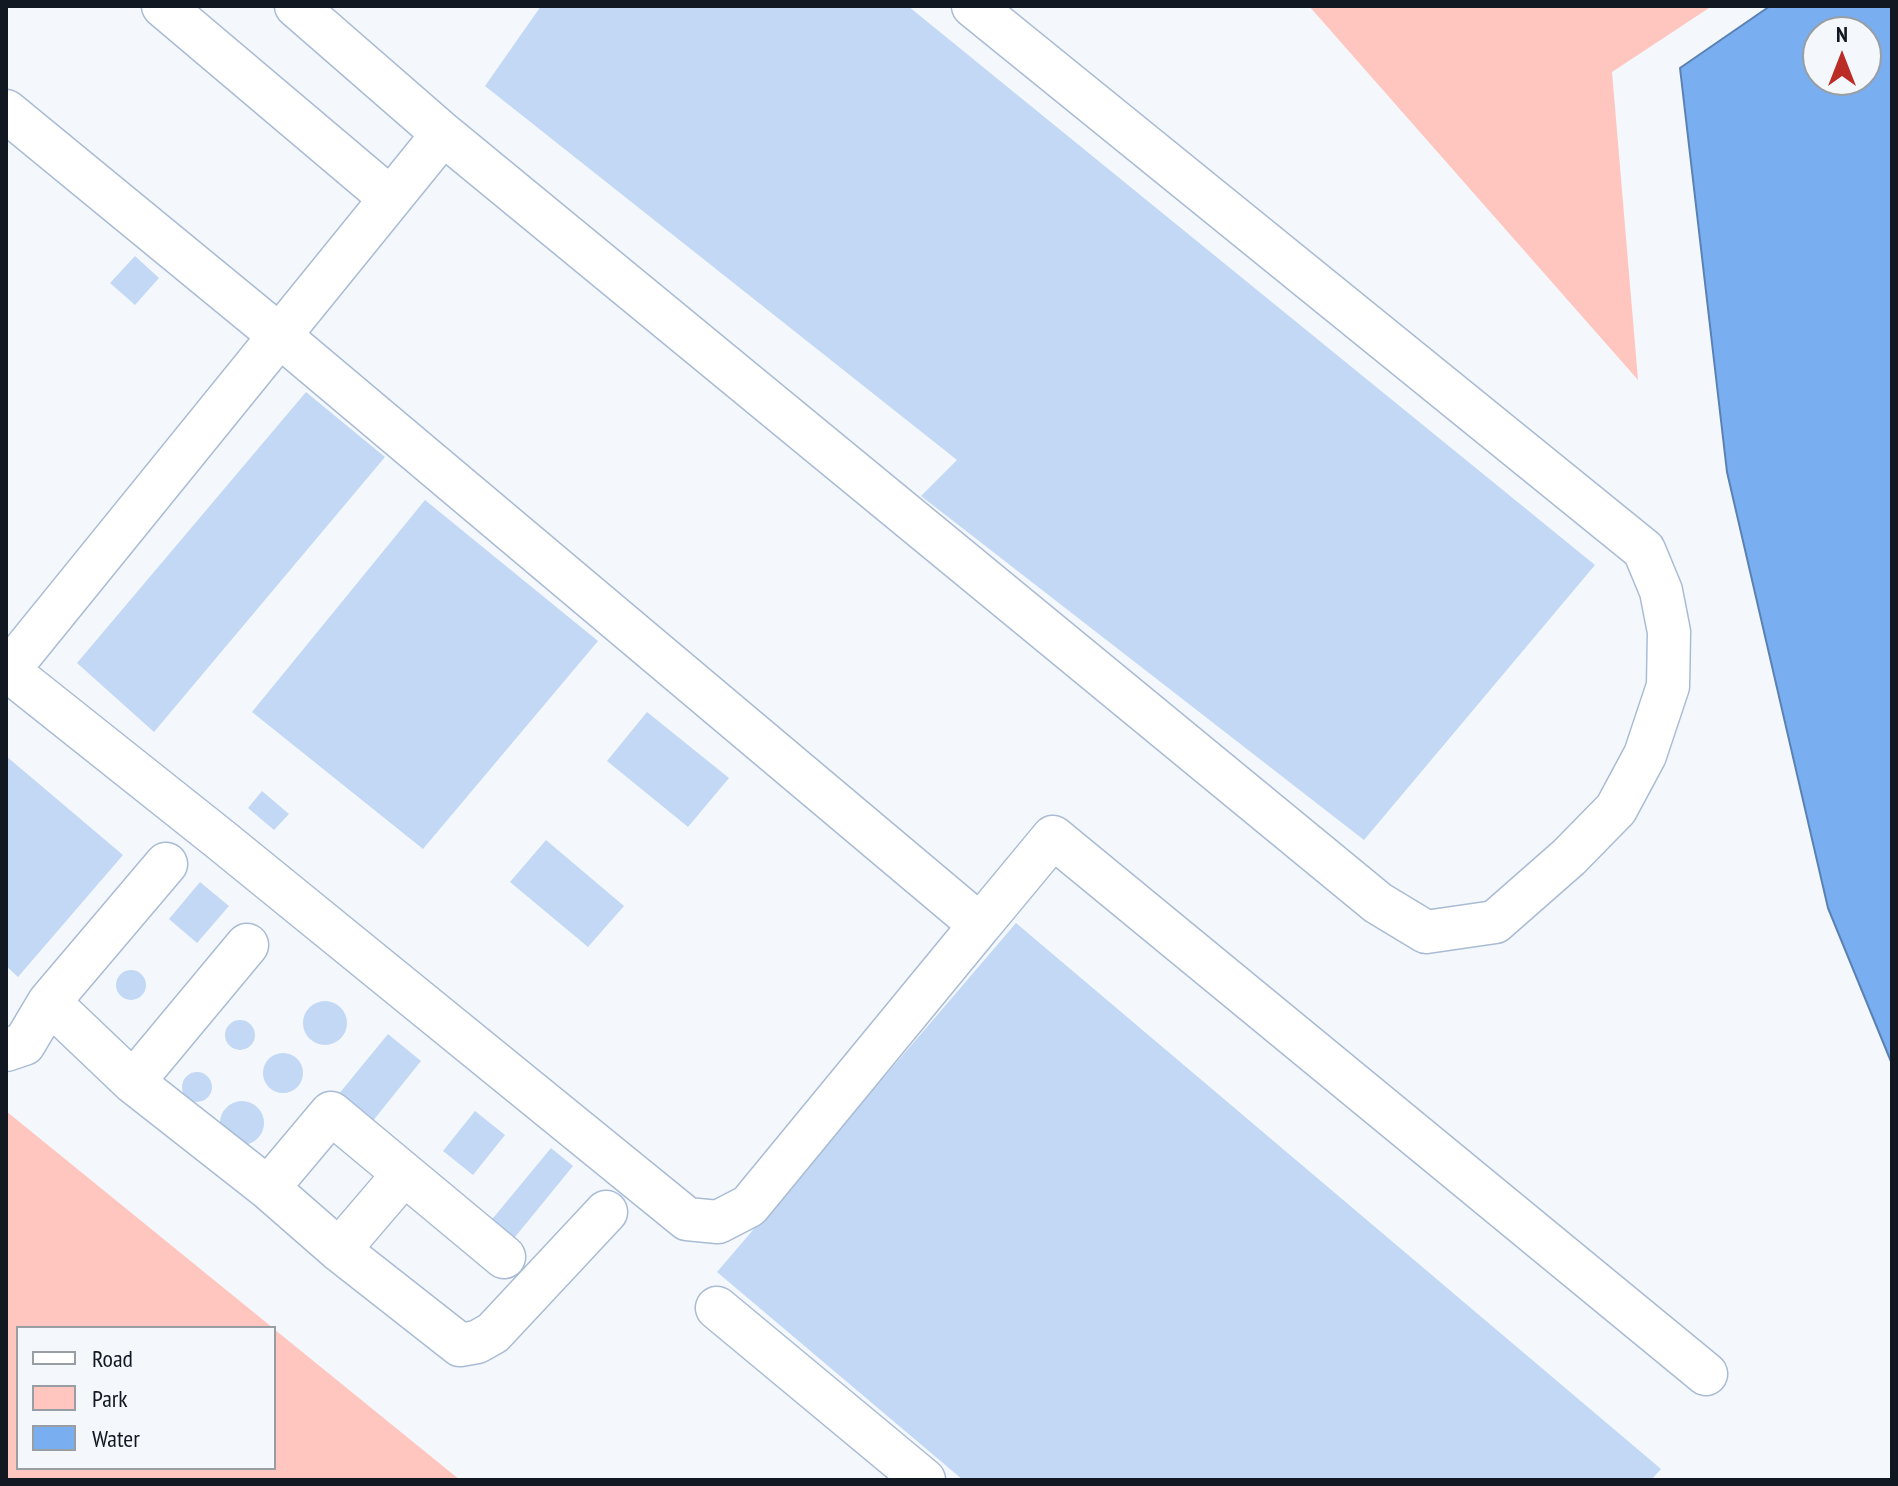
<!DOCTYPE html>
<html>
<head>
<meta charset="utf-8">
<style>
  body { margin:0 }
  #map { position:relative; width:1898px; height:1486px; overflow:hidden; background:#f4f8fd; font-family:"PT Sans Narrow",sans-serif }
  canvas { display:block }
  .frame { position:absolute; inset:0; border:8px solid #111821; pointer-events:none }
  .legend { position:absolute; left:16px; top:1326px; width:260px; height:144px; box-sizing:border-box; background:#f4f8fd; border:2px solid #999ea5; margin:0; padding:10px 14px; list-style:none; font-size:24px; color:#111821 }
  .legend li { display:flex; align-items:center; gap:16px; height:40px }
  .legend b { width:40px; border:2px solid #999ea5 }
  .north { position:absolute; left:1802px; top:16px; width:80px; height:80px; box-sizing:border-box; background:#f4f8fd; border:2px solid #999ea5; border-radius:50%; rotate:0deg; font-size:22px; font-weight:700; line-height:32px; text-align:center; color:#111821 }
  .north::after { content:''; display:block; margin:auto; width:28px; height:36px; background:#ba2c25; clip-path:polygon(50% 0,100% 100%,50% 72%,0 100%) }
</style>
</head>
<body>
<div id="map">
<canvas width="1898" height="1486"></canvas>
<div class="frame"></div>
<ul class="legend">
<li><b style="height:10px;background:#fff"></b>Road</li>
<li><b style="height:22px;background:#fec6be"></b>Park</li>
<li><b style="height:22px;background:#79aef1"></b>Water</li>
</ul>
<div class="north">N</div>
</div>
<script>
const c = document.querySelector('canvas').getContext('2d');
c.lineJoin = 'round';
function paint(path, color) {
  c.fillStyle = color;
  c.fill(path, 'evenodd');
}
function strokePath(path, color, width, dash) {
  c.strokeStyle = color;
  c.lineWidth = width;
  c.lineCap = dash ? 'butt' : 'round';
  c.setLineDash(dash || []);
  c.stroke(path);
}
const green = new Path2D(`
  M 1309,6 L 1712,6 L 1612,72 L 1638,380 Z
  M 6,1111 L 273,1328 L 18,1328 L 18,1468 L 274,1468 L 274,1329 L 460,1480 L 6,1480 Z`);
const water = new Path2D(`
  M 1770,6 L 1892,6 L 1892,1064 L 1828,908 L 1727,472 L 1680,68 ZM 1818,32 L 1866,32 L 1866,80 L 1818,80 Z`);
const building = new Path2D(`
  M 541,6 L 908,6 L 1595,565 L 1364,840 L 921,496 L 957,460 L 485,86 Z
  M 135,256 L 159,278 L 135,305 L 110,283 Z
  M 306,392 L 385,457 L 154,732 L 77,663 Z
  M 425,500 L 598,641 L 423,849 L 252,712 Z
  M 647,712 L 729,778 L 688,827 L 607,761 Z
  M 6,756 L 123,855 L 18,977 L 6,966 Z
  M 262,791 L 289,814 L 274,830 L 248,808 Z
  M 546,840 L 624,906 L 588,947 L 510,882 Z
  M 200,882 L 229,906 L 197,943 L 169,919 Z
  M 1016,923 L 1661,1469 L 1651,1480 L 963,1480 L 717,1272 Z
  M116 985a15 15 0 1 1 30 0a15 15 0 1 1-30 0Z
  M303 1023a22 22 0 1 1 44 0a22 22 0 1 1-44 0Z
  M225 1035a15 15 0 1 1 30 0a15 15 0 1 1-30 0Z
  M 388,1034 L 421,1061 L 372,1122 L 338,1095 Z
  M263 1073a20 20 0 1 1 40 0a20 20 0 1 1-40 0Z
  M182 1087a15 15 0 1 1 30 0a15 15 0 1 1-30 0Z
  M220 1123a22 22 0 1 1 44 0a22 22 0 1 1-44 0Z
  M 475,1111 L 505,1135 L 473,1175 L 443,1151 Z
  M 551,1148 L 573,1166 L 511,1242 L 489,1223 Z`);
const minor = new Path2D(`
  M 163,6 L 390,198
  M 296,6 L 443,134 L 1378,903 L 1426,932 L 1495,922 L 1569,857 L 1616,809 L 1645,755 L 1668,686 L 1669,632 L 1661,591 L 1644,550 L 973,6
  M 6,111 L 280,336 L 980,925 L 1053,837 L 1706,1374
  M 6,669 L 221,840 L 687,1219 L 718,1222 L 749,1206 L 980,925
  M 6,673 L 443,134
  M 49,1002 L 166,864
  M 6,1050 L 24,1044 L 49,1002 L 133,1082 L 268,1188 L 339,1250 L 460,1345 L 477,1342 L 493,1333 L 606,1212
  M 133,1082 L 247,945
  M 268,1188 L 331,1113 L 504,1257
  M 339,1250 L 404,1174
  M 717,1308 L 924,1480`);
paint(green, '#fec6be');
paint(water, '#79aef1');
strokePath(water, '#5a81b3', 2);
paint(building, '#c2d8f4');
strokePath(minor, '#a9bcd4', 45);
strokePath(minor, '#fff', 42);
</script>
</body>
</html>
